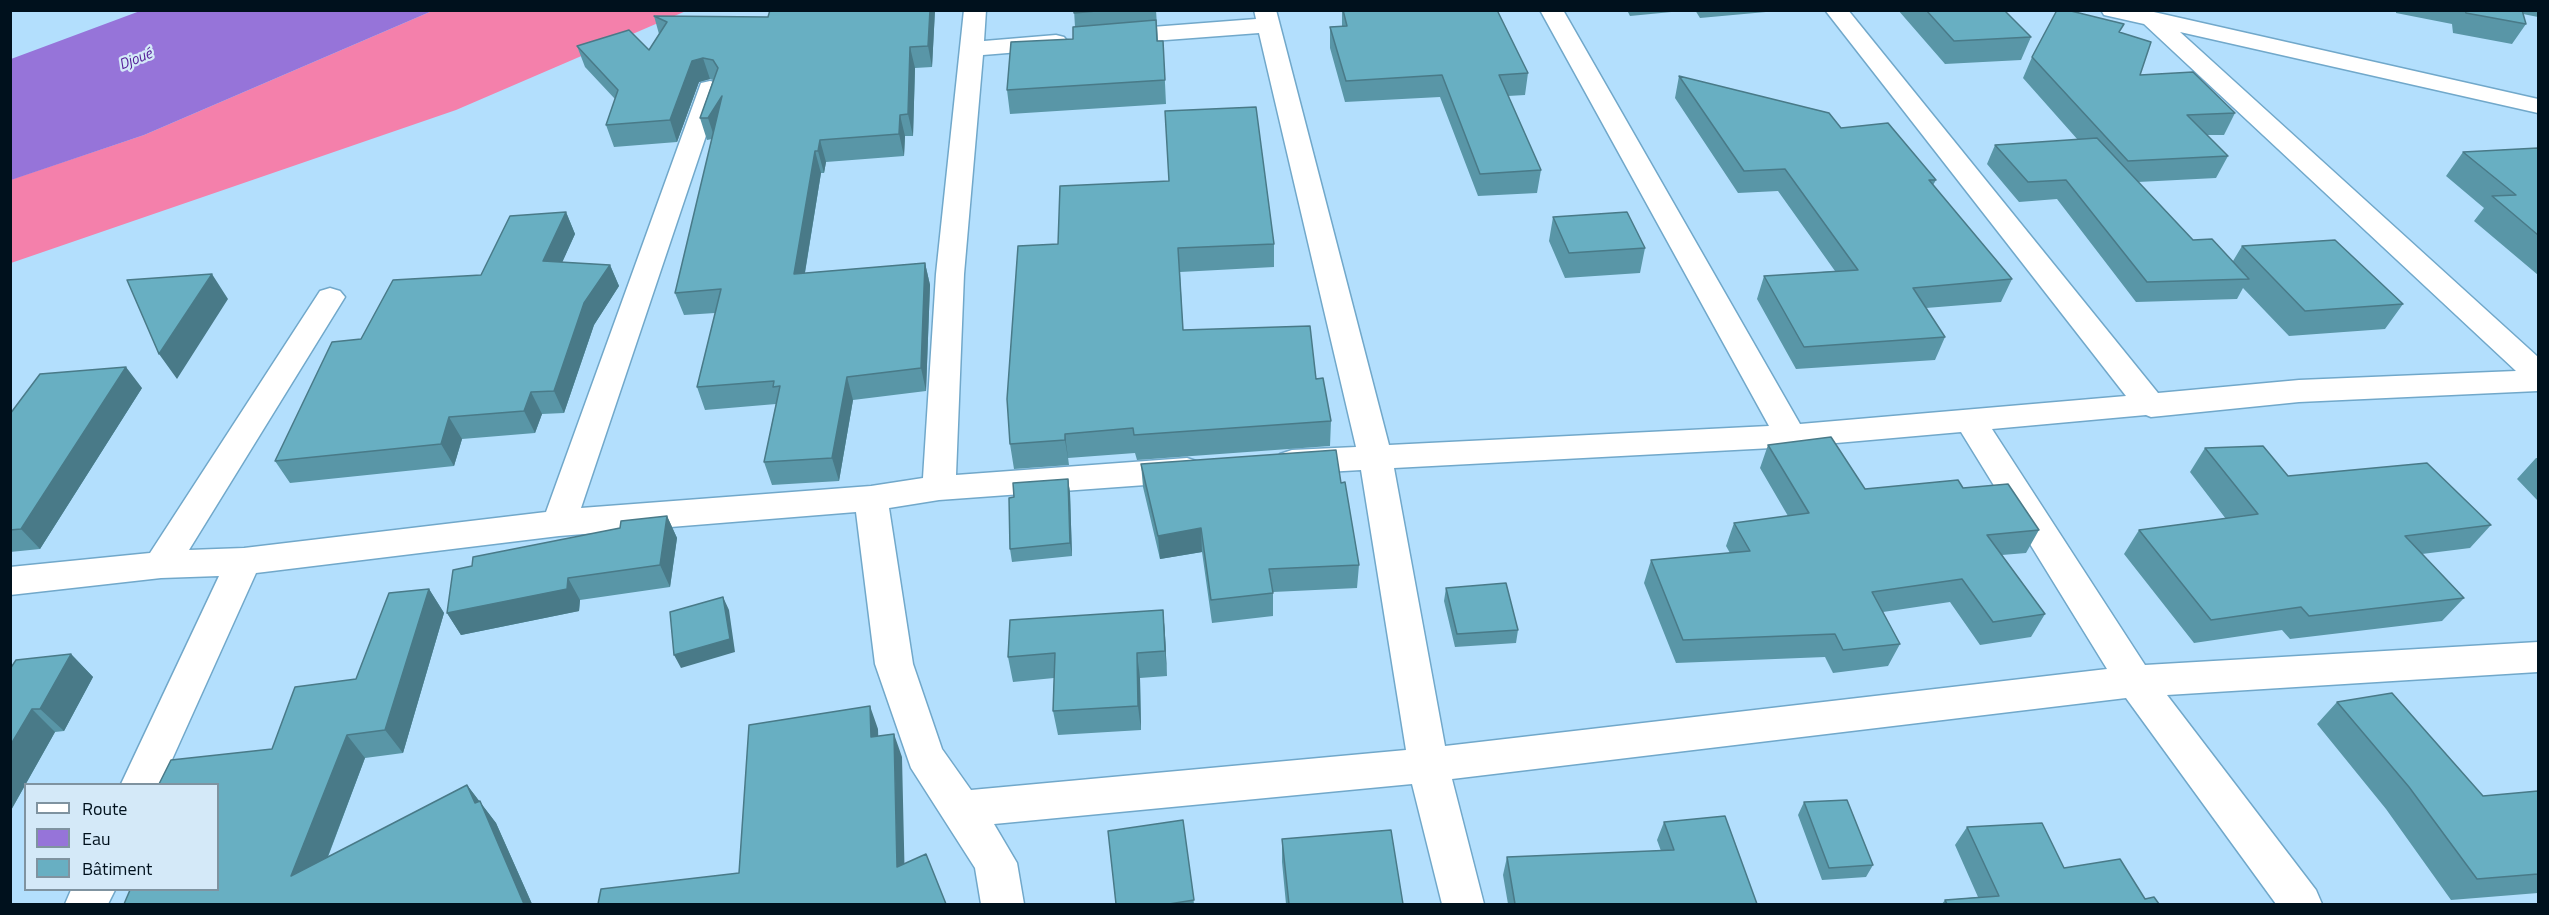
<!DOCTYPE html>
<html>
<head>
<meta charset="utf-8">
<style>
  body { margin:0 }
  #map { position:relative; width:2549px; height:915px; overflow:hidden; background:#b3dffd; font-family:"Titillium Web",sans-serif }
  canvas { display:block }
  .frame { position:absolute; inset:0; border:12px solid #00111d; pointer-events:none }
  .legend { position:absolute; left:24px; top:783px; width:195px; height:108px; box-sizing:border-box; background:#d4e9f8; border:2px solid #7f93a0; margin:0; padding:8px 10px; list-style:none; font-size:18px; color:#00111d }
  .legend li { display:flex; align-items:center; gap:12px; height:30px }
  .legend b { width:30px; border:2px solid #7f93a0 }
</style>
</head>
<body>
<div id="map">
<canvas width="2549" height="915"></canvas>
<div class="frame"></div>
<ul class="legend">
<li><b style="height:8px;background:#fff"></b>Route</li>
<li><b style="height:16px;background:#9674d9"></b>Eau</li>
<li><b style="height:16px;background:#68afc2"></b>Bâtiment</li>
</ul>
</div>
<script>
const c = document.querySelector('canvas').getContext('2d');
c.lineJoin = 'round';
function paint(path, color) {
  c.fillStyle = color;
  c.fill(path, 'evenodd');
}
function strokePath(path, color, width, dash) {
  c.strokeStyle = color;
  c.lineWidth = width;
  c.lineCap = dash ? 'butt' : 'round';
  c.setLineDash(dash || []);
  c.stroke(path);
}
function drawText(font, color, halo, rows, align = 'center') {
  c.font = font + ' "Titillium Web",sans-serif';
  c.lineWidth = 4.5;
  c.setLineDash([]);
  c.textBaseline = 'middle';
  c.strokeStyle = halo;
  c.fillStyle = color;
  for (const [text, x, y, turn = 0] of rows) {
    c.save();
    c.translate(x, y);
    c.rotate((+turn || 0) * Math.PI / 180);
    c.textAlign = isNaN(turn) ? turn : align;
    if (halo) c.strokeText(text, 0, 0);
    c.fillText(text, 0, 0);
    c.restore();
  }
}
const forest = new Path2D(`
  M 432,11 L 686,11 L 456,110 L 11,263 L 10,180 L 144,135 Z`);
const water = new Path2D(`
  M 140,11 L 140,10 L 432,11 L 144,135 L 11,180 L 11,59 Z`);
const minor = new Path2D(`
  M 964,10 L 986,10 L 984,41 L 1056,35 L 1064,37 L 1068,42 L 1064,47 L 1056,49 L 983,55 L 964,274 L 956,475 L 1187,458 L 1199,462 L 1204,470 L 1199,478 L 1187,482 L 939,500 L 889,508 L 913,664 L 942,749 L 971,790 L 1406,750 L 1361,470 L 1292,474 L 1280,470 L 1275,462 L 1280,454 L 1292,450 L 1356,447 L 1259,33 L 1113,44 L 1105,42 L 1101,37 L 1105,32 L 1113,30 L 1256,19 L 1254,10 L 1276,10 L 1389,445 L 1769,426 L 1540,10 L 1563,10 L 1800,424 L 2126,396 L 1825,10 L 1848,10 L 2158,393 L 2299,380 L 2516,371 L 2144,24 L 2104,15 L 2101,10 L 2145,10 L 2538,99 L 2538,113 L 2180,32 L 2538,357 L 2538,391 L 2299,402 L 2151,417 L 2146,415 L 1992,429 L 2145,665 L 2538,642 L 2538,672 L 2167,695 L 2316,890 L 2322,904 L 2276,904 L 2126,698 L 1452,779 L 1484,904 L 1442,904 L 1412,784 L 994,824 L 1017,863 L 1024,904 L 981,904 L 975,868 L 911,768 L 875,664 L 856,512 L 559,536 L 256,573 L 161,784 L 121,784 L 219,576 L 161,578 L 10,595 L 10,567 L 150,553 L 320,291 L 330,288 L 340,291 L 345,297 L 189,550 L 244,548 L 546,512 L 701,83 L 710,81 L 719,83 L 722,88 L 581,508 L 871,486 L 923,478 L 936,274 ZM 1961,432 L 2107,669 L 1445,746 L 1394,468 L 1791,447 Z
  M 71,890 L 115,890 L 108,904 L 65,904 Z`);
const wall = new Path2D(`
  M 935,10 L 932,67 L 915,68 L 913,136 L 905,136 L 904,156 L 826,162 L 824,173 L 821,173 L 805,273 L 925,263 L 930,285 L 926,391 L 853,400 L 839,481 L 772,485 L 764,462 L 776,404 L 705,410 L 697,387 L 715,313 L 684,315 L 675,293 L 712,139 L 707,140 L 700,118 L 713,80 L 710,79 L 699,82 L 677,142 L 614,147 L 606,125 L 615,99 L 585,67 L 577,46 L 649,50 L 659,34 L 654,16 L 768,17 Z
  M 1074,10 L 1156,10 L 1158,41 L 1163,41 L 1166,104 L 1010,114 L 1007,90 L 1073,39 L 1075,27 Z
  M 1342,10 L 1497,10 L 1528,73 L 1525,95 L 1508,96 L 1541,170 L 1537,193 L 1478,196 L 1440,97 L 1345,102 L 1330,48 L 1330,27 L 1342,26 Z
  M 1627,10 L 1692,10 L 1630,16 Z
  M 1695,10 L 1788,10 L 1700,18 Z
  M 1898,10 L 2004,10 L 2031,37 L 2021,60 L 1945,64 Z
  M 2396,10 L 2538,10 L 2538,17 L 2523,14 L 2526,24 L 2512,44 L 2453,33 L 2452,24 L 2396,13 Z
  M 2120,33 L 2140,75 L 2235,113 L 2224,135 L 2207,135 L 2228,156 L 2216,178 L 2138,182 L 2193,240 L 2233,261 L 2242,246 L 2403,304 L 2385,329 L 2289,336 L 2243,288 L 2237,299 L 2136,302 L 2057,199 L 2019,202 L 1987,164 L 1995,145 L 2078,140 L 2023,78 L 2032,57 Z
  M 1679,76 L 1841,128 L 1936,180 L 1933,185 L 2012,279 L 2001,302 L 1926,308 L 1945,337 L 1935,360 L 1796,369 L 1757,299 L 1764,276 L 1835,271 L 1778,191 L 1738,193 L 1675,98 Z
  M 2538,148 L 2538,275 L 2474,221 L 2484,208 L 2446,176 L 2463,152 Z
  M 566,212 L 575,234 L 562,262 L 610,265 L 619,286 L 594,325 L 564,413 L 542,414 L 535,433 L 462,439 L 454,466 L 290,483 L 275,461 L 481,275 Z
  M 1553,217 L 1645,248 L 1640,273 L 1565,278 L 1549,241 Z
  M 1274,244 L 1274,267 L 1180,272 L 1183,330 L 1316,379 L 1331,421 L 1330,446 L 1137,460 L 1135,453 L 1068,458 L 1069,465 L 1014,469 L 1010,444 L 1018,246 Z
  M 142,388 L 40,549 L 10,552 L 10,414 Z
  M 1768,445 L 1865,489 L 1963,488 L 2039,530 L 2026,553 L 2002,555 L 2045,614 L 2031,637 L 1980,645 L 1950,602 L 1883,612 L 1900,644 L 1888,666 L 1833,673 L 1825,657 L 1676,663 L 1644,583 L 1651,560 L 1730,553 L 1726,546 L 1734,523 L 1788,516 L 1760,468 Z
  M 2205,448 L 2288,476 L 2491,525 L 2470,548 L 2422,554 L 2464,598 L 2442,621 L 2290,639 L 2282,630 L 2194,643 L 2124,554 L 2139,530 L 2226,519 L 2190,472 Z
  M 2536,458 L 2538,458 L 2538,501 L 2517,479 Z
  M 1141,464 L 1341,483 L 1359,565 L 1357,588 L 1273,592 L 1273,616 L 1212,623 L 1202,552 L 1160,559 L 1143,487 Z
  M 1068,479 L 1070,493 L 1072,556 L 1012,562 L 1010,549 L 1014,497 Z
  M 667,516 L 677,538 L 670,587 L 580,600 L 579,611 L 461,635 L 447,613 L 472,566 Z
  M 1446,588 L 1518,630 L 1516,643 L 1455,647 L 1444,601 Z
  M 429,589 L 444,613 L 403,753 L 365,758 L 328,857 L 467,785 L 496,823 L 532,904 L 124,904 L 272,749 L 356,679 Z
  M 1163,610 L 1165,635 L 1167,676 L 1140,678 L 1141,730 L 1058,735 L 1053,711 L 1054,678 L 1013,682 L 1008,657 Z
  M 71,654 L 93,677 L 64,731 L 55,732 L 10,812 L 10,669 Z
  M 2337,702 L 2483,796 L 2538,791 L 2538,893 L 2451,900 L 2386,809 L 2317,724 Z
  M 1804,802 L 1873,865 L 1866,877 L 1822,880 L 1798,815 Z
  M 1183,820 L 1194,904 L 1116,904 Z
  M 1664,822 L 1757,904 L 1508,904 L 1503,875 L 1507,857 L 1661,851 L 1657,840 Z
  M 1967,827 L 2064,868 L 2159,904 L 1942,904 L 1945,900 L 1978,897 L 1955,845 Z
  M 1282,839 L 1403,904 L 1286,904 L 1282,862 Z`);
const shadedWall = new Path2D(`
  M 930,10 L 935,10 L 932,67 L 928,46 Z
  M 910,47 L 915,68 L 913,136 L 908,114 Z
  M 703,58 L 710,79 L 699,82 L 677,142 L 670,120 L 692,61 Z
  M 722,96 L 715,139 L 708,118 Z
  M 900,115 L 905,136 L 904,156 L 899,134 Z
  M 820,140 L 826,162 L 824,173 L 818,151 Z
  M 815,151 L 821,173 L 801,296 L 794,274 Z
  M 566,212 L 575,234 L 553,283 L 543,261 Z
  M 925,263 L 930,285 L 926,391 L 921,368 Z
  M 610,265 L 619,286 L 594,325 L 564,413 L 554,391 L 584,303 Z
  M 212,274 L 228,299 L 177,379 L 159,354 Z
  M 126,367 L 142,388 L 40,549 L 21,529 Z
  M 847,377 L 853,400 L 839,481 L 832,458 Z
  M 531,392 L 542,414 L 535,433 L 524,411 Z
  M 449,417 L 462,439 L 454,466 L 441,444 Z
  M 1065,434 L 1068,458 L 1069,465 L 1065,440 Z
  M 1068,479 L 1070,493 L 1072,556 L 1070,543 Z
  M 667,516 L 677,538 L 670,587 L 660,565 Z
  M 1201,528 L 1202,552 L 1160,559 L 1158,536 Z
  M 568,578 L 580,600 L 579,611 L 461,635 L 447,613 Z
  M 429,589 L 444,613 L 403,753 L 385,730 Z
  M 723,597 L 729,610 L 735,652 L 681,668 L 674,655 Z
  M 1163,610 L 1165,635 L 1167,676 L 1165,651 Z
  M 1137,653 L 1140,678 L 1141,730 L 1138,706 Z
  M 71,654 L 93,677 L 64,731 L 40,709 Z
  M 870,706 L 878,729 L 879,760 L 871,737 Z
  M 32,709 L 55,732 L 10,812 L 10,746 Z
  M 894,734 L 902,757 L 905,889 L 897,867 Z
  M 347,735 L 365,758 L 312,898 L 291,876 Z
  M 467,785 L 496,823 L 532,904 L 524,904 Z`);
const building = new Path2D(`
  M 770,10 L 930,10 L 928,46 L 910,47 L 908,114 L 900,115 L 899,134 L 820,140 L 818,151 L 815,151 L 794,274 L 925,263 L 921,368 L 847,377 L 832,458 L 764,462 L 780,386 L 773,387 L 774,381 L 697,387 L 721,289 L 675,293 L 722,96 L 708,118 L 700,118 L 718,68 L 713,60 L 703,58 L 692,61 L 670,120 L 606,125 L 618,90 L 577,46 L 629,30 L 649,50 L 667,22 L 654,16 L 768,17 Z
  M 1074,10 L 1108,10 L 1074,13 Z
  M 1343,10 L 1497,10 L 1528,73 L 1499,75 L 1541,170 L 1480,174 L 1442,75 L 1346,81 L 1330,27 L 1347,26 Z
  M 1926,10 L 2004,10 L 2031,37 L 1954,41 Z
  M 2057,10 L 2067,10 L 2124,24 L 2119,32 L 2151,42 L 2140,75 L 2193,72 L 2235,113 L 2187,115 L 2228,156 L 2128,161 L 2032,57 Z
  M 2465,10 L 2522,10 L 2526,24 L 2466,13 Z
  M 1156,20 L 1157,41 L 1163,41 L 1165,80 L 1007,90 L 1011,42 L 1073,39 L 1073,27 Z
  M 1679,76 L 1829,113 L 1841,128 L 1888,123 L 1936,180 L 1929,180 L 2012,279 L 1913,288 L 1945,337 L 1804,347 L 1764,276 L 1858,270 L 1785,169 L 1744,171 Z
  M 1256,107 L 1274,244 L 1178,248 L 1183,330 L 1310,326 L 1316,379 L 1323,378 L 1331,421 L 1134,435 L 1133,428 L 1065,434 L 1065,440 L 1010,444 L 1007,399 L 1018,246 L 1058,244 L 1060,186 L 1169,181 L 1165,111 Z
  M 2097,138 L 2193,240 L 2212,239 L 2249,279 L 2147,282 L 2066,180 L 2028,182 L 1995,145 Z
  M 2538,148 L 2538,235 L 2492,196 L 2516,195 L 2463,152 Z
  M 566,212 L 543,261 L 610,265 L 584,303 L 554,391 L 531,392 L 524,411 L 449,417 L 441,444 L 275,461 L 332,342 L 361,339 L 393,280 L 481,275 L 510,216 Z
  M 1627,212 L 1645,248 L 1569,253 L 1553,217 Z
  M 2335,240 L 2403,304 L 2305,311 L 2242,246 Z
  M 212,274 L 159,354 L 127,280 Z
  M 126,367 L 21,529 L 10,530 L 10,414 L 40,374 Z
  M 1831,437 L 1865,489 L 1958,480 L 1963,488 L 2008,484 L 2039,530 L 1987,535 L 2045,614 L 1993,622 L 1962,579 L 1872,592 L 1900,644 L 1843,650 L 1835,634 L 1683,640 L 1651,560 L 1750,551 L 1734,523 L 1809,513 L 1768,445 Z
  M 2263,446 L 2288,476 L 2427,463 L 2491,525 L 2405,536 L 2464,598 L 2309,616 L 2301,607 L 2211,620 L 2139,530 L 2258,514 L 2205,448 Z
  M 1336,450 L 1341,483 L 1345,482 L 1359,565 L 1269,569 L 1273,593 L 1211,600 L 1201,528 L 1158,536 L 1141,464 Z
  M 1068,479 L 1070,543 L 1010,549 L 1009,498 L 1014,497 L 1013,483 Z
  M 667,516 L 660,565 L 568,578 L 567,589 L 447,613 L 453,570 L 472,566 L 473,557 L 620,528 L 621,521 Z
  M 1506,583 L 1518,630 L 1457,634 L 1446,588 Z
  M 429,589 L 385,730 L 347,735 L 291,876 L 467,785 L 475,803 L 480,801 L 524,904 L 124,904 L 130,890 L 218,890 L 218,784 L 159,784 L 171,760 L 272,749 L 295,687 L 356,679 L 389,593 Z
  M 723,597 L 730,639 L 674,655 L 670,612 Z
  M 1163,610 L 1165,651 L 1137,653 L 1138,706 L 1053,711 L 1055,653 L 1008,657 L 1010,620 Z
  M 71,654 L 40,709 L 32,709 L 10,746 L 10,669 L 16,660 Z
  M 2392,693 L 2483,796 L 2538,791 L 2538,874 L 2477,879 L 2409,787 L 2337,702 Z
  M 870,706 L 871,737 L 894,734 L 897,867 L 926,854 L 946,904 L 598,904 L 601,889 L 739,873 L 749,725 Z
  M 1847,800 L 1873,865 L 1829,868 L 1804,802 Z
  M 1725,816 L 1757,904 L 1515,904 L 1507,857 L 1674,850 L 1664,822 Z
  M 1183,820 L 1194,900 L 1169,904 L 1116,904 L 1108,831 Z
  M 2042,823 L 2064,868 L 2120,859 L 2145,899 L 2154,897 L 2159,904 L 1947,904 L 1945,900 L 1999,896 L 1967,827 Z
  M 1391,830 L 1403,904 L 1289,904 L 1282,839 Z`);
const farWaternames = [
  ["Djoué",136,60,-22]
];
paint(forest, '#f480ab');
paint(water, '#9674d9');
strokePath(minor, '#71a8ca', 3);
paint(minor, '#fff');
paint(wall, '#5996a7');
paint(shadedWall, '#497a88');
paint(building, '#68afc2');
strokePath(building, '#497a88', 1.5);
drawText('italic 15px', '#562199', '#d4e9f8', farWaternames);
</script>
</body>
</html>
